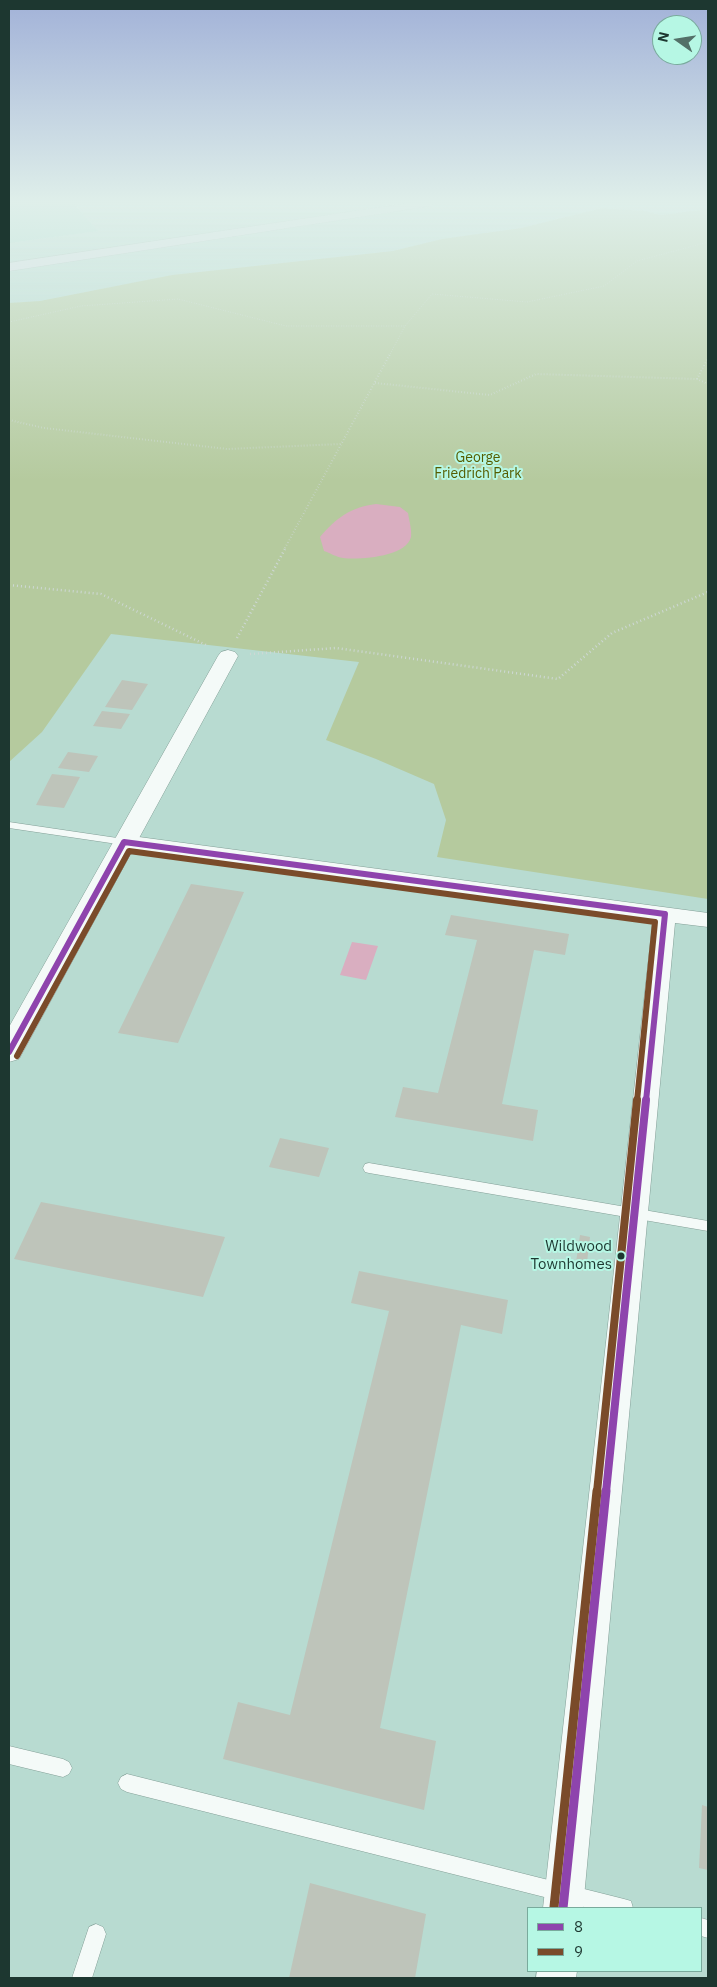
<!DOCTYPE html>
<html>
<head>
<meta charset="utf-8">
<style>
  body { margin:0 }
  #map { position:relative; width:717px; height:1987px; overflow:hidden; background:#b8dbd1; font-family:"IBM Plex Sans",sans-serif }
  canvas { display:block }
  .frame { position:absolute; inset:0; border:10px solid #1d3730; pointer-events:none }
  .legend { position:absolute; left:527px; top:1907px; width:175px; height:65px; box-sizing:border-box; background:#b6f7e4; border:1px solid #79aa9c; margin:0; padding:6px 9px; list-style:none; font-size:15px; color:#1d3730 }
  .legend li { display:flex; align-items:center; gap:10px; height:25px }
  .legend b { width:25px; border:1px solid #79aa9c }
  .north { position:absolute; left:652px; top:15px; width:50px; height:50px; box-sizing:border-box; background:#b6f7e4; border:1px solid #79aa9c; border-radius:50%; rotate:283deg; font-size:14px; font-weight:700; line-height:20px; text-align:center; color:#1d3730 }
  .north::after { content:''; display:block; margin:auto; width:18px; height:22px; background:#537068; clip-path:polygon(50% 0,100% 100%,50% 72%,0 100%) }
</style>
</head>
<body>
<div id="map">
<canvas width="717" height="1987"></canvas>
<div class="frame"></div>
<ul class="legend">
<li><b style="height:6px;background:#8e44ad"></b>8</li>
<li><b style="height:6px;background:#7a4b2a"></b>9</li>
</ul>
<div class="north">N</div>
</div>
<script>
const c = document.querySelector('canvas').getContext('2d');
c.lineJoin = 'round';
function paint(path, color) {
  c.fillStyle = color;
  c.fill(path, 'evenodd');
}
function strokePath(path, color, width, dash) {
  c.strokeStyle = color;
  c.lineWidth = width;
  c.lineCap = dash ? 'butt' : 'round';
  c.setLineDash(dash || []);
  c.stroke(path);
}
function drawText(font, color, halo, rows, align = 'center') {
  c.font = font + ' "IBM Plex Sans",sans-serif';
  c.lineWidth = 4;
  c.setLineDash([]);
  c.textBaseline = 'middle';
  c.strokeStyle = halo;
  c.fillStyle = color;
  for (const [text, x, y, turn = 0] of rows) {
    c.save();
    c.translate(x, y);
    c.rotate((+turn || 0) * Math.PI / 180);
    c.textAlign = isNaN(turn) ? turn : align;
    if (halo) c.strokeText(text, 0, 0);
    c.fillText(text, 0, 0);
    c.restore();
  }
}
const built = new Path2D(`
  M 9,203 L 73,203 L 98,231 L 9,243 Z`);
const green = new Path2D(`
  M 602,208 L 645,211 L 661,215 L 708,209 L 708,899 L 437,857 L 446,820 L 434,784 L 376,759 L 326,740 L 359,662 L 111,634 L 42,732 L 9,762 L 9,303 L 40,301 L 172,275 L 393,251 L 442,239 L 521,228 Z`);
const water = new Path2D(`
  M 376,504 L 400,507 L 408,513 C 409,520 412,530 411,537 C 406,557 359,560 343,558 C 336,557 330,553 324,551 L 320,537 C 336,518 351,507 376,504 Z
  M 352,942 L 378,946 L 366,980 L 340,975 Z`);
const building = new Path2D(`
  M 122,680 L 148,684 L 132,710 L 105,707 Z
  M 102,711 L 130,714 L 121,729 L 93,726 Z
  M 68,752 L 98,756 L 89,772 L 58,768 Z
  M 52,774 L 80,777 L 64,808 L 36,805 Z
  M 191,884 L 244,892 L 178,1043 L 118,1033 Z
  M 451,915 L 569,934 L 565,955 L 534,950 L 502,1104 L 538,1110 L 533,1141 L 395,1117 L 403,1087 L 438,1093 L 477,940 L 445,935 Z
  M 280,1138 L 329,1148 L 319,1177 L 269,1167 Z
  M 41,1202 L 225,1237 L 203,1297 L 14,1259 Z
  M 580,1235 L 590,1237 L 586,1271 L 575,1269 Z
  M 359,1271 L 508,1300 L 502,1334 L 461,1325 L 380,1728 L 436,1741 L 424,1810 L 223,1759 L 238,1702 L 290,1715 L 389,1311 L 351,1303 Z
  M 702,1805 L 708,1807 L 708,1870 L 699,1868 Z
  M 310,1883 L 426,1914 L 415,1978 L 289,1978 Z`);
const pathFar2 = new Path2D(`
  M 9,322 L 81,306 L 178,299 L 286,326 L 405,326 L 389,356
  M 405,326 L 432,294 L 527,302 L 604,286 L 637,261 L 708,242`);
const pathFar1 = new Path2D(`
  M 697,379 L 708,358
  M 375,383 L 490,395 L 536,374 L 697,379 L 708,384
  M 9,420 L 44,428 L 227,449 L 341,444
  M 285,548 L 390,354`);
const path = new Path2D(`
  M 9,585 L 101,594 L 208,646
  M 237,638 L 286,547
  M 250,654 L 336,648 L 558,679 L 612,633 L 708,592`);
const lane = new Path2D(`
  M 9,822 L 124,839 L 129,842 L 124,845 L 9,828 Z
  M 369,1163 L 708,1221 L 708,1231 L 369,1173 L 365,1172 L 363,1168 L 365,1164 Z
  M 9,1746 L 63,1759 L 69,1762 L 72,1768 L 69,1774 L 63,1777 L 9,1764 Z
  M 127,1774 L 624,1899 L 631,1901 L 633,1908 L 588,1908 L 127,1792 L 121,1789 L 118,1783 L 121,1777 Z
  M 701,1918 L 708,1920 L 708,1938 L 701,1936 Z
  M 96,1924 L 103,1927 L 106,1934 L 92,1978 L 72,1978 L 89,1927 Z`);
const street = new Path2D(`
  M 124,835 L 708,913 L 708,927 L 675,923 L 583,1908 L 543,1908 L 653,920 L 117,847 L 113,842 L 117,837 Z
  M 537,1971 L 577,1971 L 576,1978 L 536,1978 Z`);
const secondary = new Path2D(`
  M 228,650 L 235,652 L 238,656 L 19,1059 L 9,1062 L 9,1027 L 218,656 L 221,652 Z`);
const highway = new Path2D(`
  M 409,203 L 436,203 L 430,206 L 9,271 L 9,263 Z`);
const bus1Far2 = new Path2D(`
  M 9,1052 L 124,842 L 665,914 L 646,1101`);
const bus1Far1 = new Path2D(`
  M 606,1492 L 646,1100`);
const bus1 = new Path2D(`
  M 563,1908 L 606,1491`);
const bus2Far2 = new Path2D(`
  M 17,1056 L 129,851 L 655,922 L 637,1101`);
const bus2Far1 = new Path2D(`
  M 597,1492 L 637,1100`);
const bus2 = new Path2D(`
  M 554,1907 L 597,1491`);
const markers = [
  [621,1256,4.5,"#1d3730"]
];
const farParknames = [
  ["George",478,458],
  ["Friedrich Park",478,474]
];
const busNames = [
  ["Wildwood",612,1247],
  ["Townhomes",612,1265]
];
paint(built, '#a5ddcd');
paint(green, '#b5ca9e');
paint(water, '#d9aec0');
paint(building, '#bec4ba');
strokePath(lane, '#839f97', 1);
strokePath(street, '#839f97', 1);
strokePath(secondary, '#839f97', 1);
strokePath(highway, '#a9bbb6', 1);
strokePath(pathFar2, '#ced8d5', 1, [0.5, 2]);
strokePath(pathFar1, '#ced8d5', 2, [0.5, 2.5]);
strokePath(path, '#ced8d5', 2.5, [1, 3]);
paint(lane, '#f4faf8');
paint(street, '#f4faf8');
paint(secondary, '#f4faf8');
paint(highway, '#dee1ea');
strokePath(bus1Far2, '#8e44ad', 6);
strokePath(bus1Far1, '#8e44ad', 8);
strokePath(bus1, '#8e44ad', 9);
strokePath(bus2Far2, '#7a4b2a', 6);
strokePath(bus2Far1, '#7a4b2a', 8);
strokePath(bus2, '#7a4b2a', 9);
const sky = c.createLinearGradient(0, 0, 0, 481);
sky.addColorStop(0, '#a2b2d8');
sky.addColorStop(0.42, '#dfefea');
sky.addColorStop(1, '#dfefea00');
c.fillStyle = sky;
c.fillRect(0, 0, 717, 481);
for (const [x, y, r, color] of markers) {
  const dot = new Path2D();
  dot.arc(x, y, r, 0, 2 * Math.PI);
  c.fillStyle = color;
  c.fill(dot);
  strokePath(dot, '#b6f7e4', 2);
}
drawText('14px', '#555c00', '#b6f7e4', farParknames);
drawText('15px', '#1d3730', '#b6f7e4', busNames, 'right');
</script>
</body>
</html>
